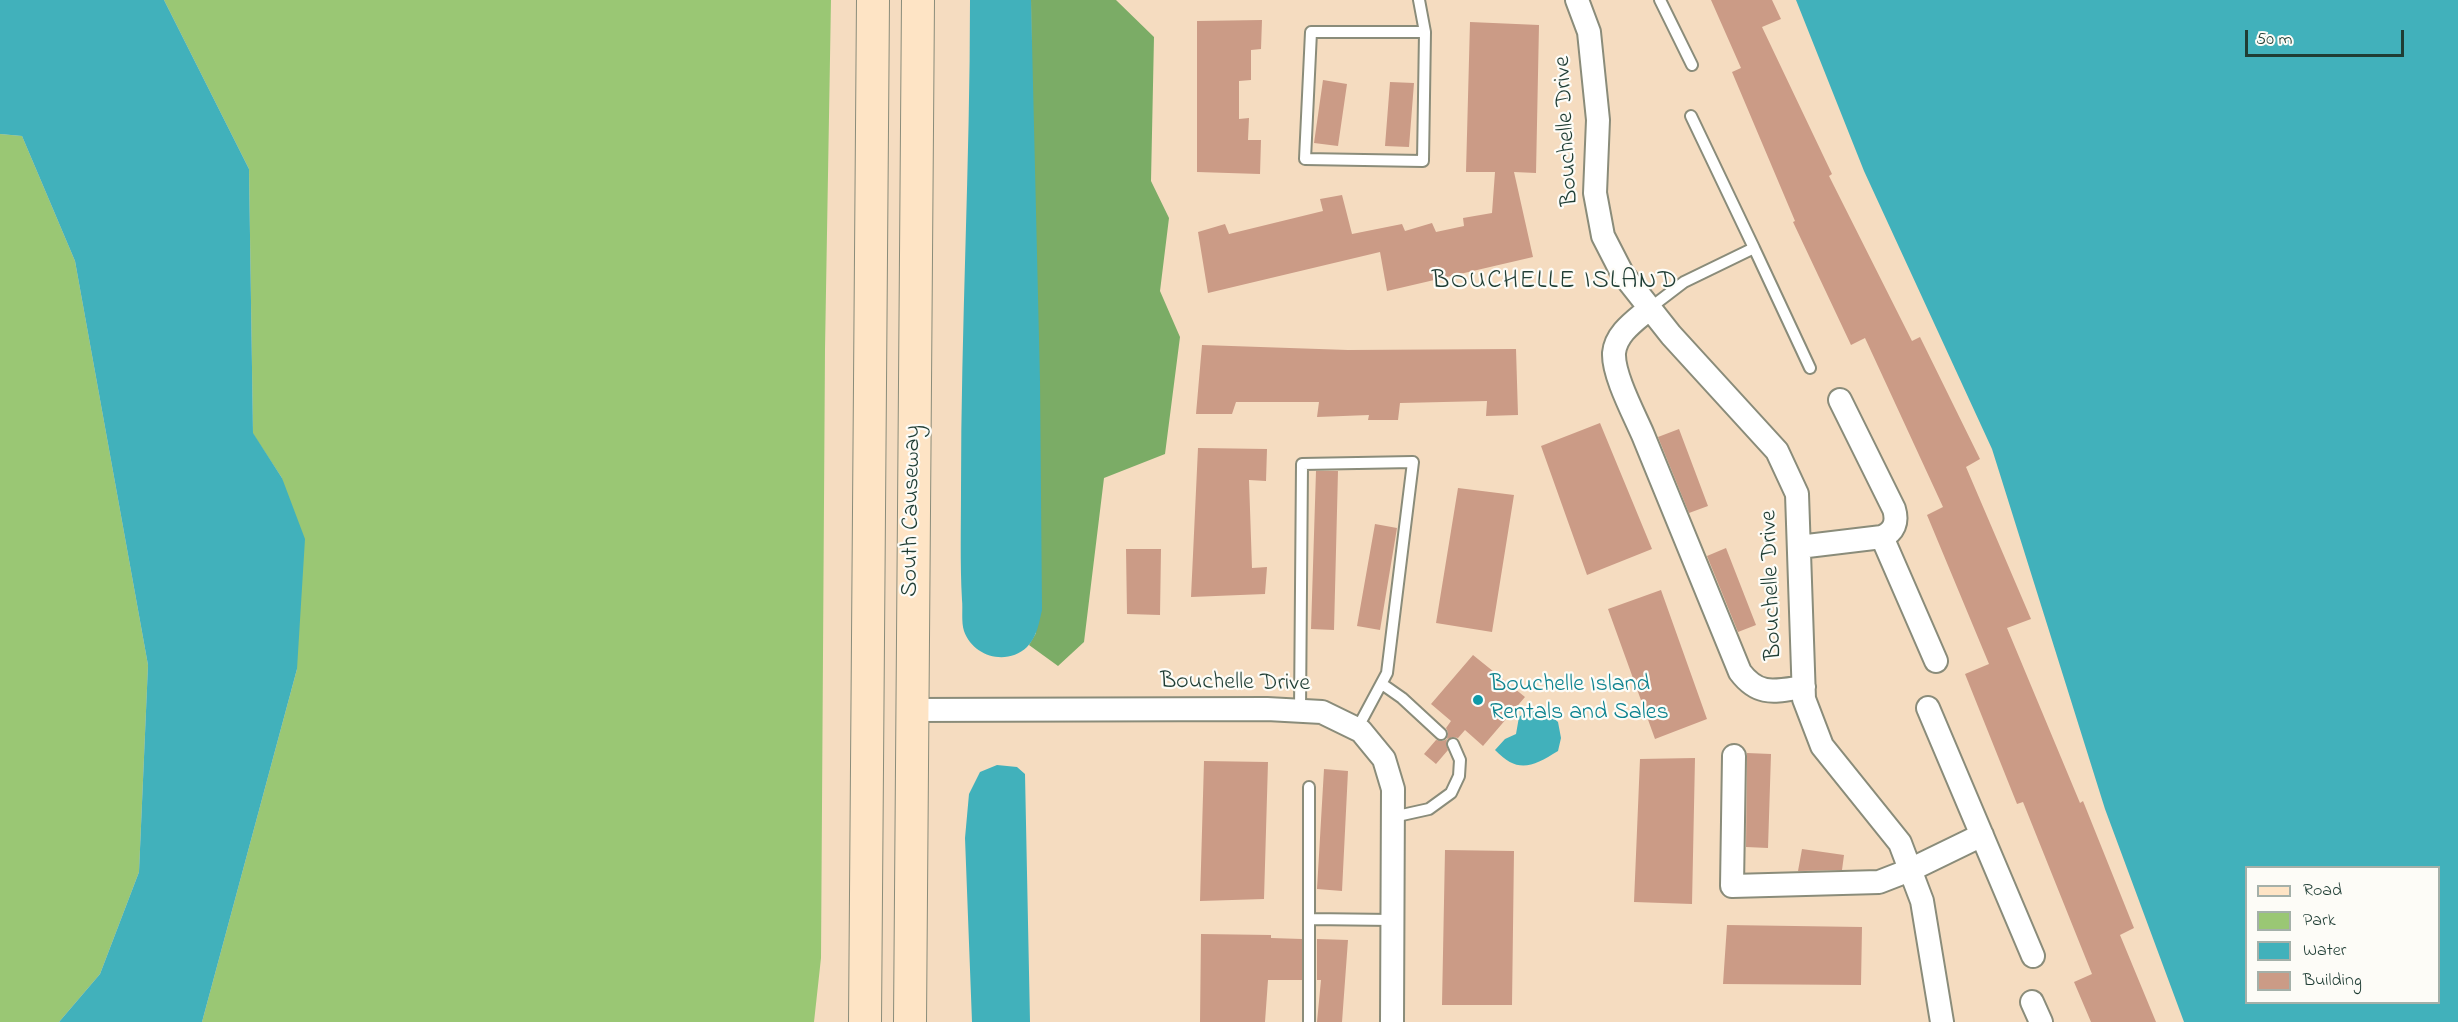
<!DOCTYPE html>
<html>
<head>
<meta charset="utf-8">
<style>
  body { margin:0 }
  #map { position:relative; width:2458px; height:1022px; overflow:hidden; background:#f5dcc0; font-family:"Indie Flower",sans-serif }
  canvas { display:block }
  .legend { position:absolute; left:2245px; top:866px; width:195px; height:138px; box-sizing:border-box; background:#fdfcf7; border:2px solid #a4b0a9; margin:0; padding:8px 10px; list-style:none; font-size:18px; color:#1f3d34 }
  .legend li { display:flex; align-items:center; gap:12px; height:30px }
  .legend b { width:30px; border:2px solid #a4b0a9 }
  .scale { position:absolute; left:2245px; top:30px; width:159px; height:27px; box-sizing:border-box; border:3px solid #1f3d34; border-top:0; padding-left:8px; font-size:18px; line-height:21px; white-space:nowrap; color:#1f3d34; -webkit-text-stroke:4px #fdfcf7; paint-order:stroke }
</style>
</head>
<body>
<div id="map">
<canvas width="2458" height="1022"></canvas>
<ul class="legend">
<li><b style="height:8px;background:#fee4c5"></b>Road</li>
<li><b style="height:16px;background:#9ac774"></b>Park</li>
<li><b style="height:16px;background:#41b1bb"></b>Water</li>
<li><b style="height:16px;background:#cb9b86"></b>Building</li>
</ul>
<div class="scale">50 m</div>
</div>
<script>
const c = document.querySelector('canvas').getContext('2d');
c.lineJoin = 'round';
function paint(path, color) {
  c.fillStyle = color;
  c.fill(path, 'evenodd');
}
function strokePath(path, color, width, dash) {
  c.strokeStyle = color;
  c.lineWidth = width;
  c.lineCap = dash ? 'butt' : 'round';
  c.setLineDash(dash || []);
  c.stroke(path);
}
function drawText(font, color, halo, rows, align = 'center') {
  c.font = font + ' "Indie Flower",sans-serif';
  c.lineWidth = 4.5;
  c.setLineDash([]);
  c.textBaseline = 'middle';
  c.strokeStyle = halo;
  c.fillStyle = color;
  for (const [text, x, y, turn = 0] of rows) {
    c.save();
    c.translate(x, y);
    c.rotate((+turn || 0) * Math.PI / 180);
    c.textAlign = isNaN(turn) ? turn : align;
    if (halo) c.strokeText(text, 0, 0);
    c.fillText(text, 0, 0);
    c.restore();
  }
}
const green = new Path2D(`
  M 164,0 L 831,0 L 825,349 L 821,958 L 814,1022 L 202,1022 L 297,669 L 282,478 L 253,434 L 249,169 Z
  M 0,134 L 22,136 L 75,261 L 148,665 L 139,872 L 100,974 L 59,1022 L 0,1022 Z`);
const forest = new Path2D(`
  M 1031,0 L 1116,0 L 1154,37 L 1151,181 L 1169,218 L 1160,291 L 1180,337 L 1165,454 L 1104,478 L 1084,642 L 1058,666 L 1029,645 L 1036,633 Z`);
const water = new Path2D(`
  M 0,0 L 164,0 L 249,169 L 253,433 L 282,478 L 305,539 L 297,669 L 202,1022 L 59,1022 L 100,974 L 139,872 L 148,665 L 75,261 L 22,136 L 0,134 Z
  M 970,0 L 1031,0 L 1040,381 L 1042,610 C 1039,623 1037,637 1027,647 C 1007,666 973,657 964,631 C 961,622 963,609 962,600 C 960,563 961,527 961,491 C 961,327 970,164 970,0 Z
  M 1796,0 L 2458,0 L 2458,1022 L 2184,1022 L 2105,809 L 1992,449 L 1864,171 ZM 2246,868 L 2438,868 L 2438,1002 L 2246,1002 Z
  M 1531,708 L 1542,708 L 1558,722 L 1561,738 L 1558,751 C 1532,767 1518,774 1495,750 L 1505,739 L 1516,734 L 1519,717 Z
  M 997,765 L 1017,767 L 1025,774 L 1030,1022 L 972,1022 L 965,838 L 969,794 L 980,772 Z`);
const building = new Path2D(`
  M 1711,0 L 1772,0 L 1781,19 L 1762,27 L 1832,174 L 1829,176 L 1912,341 L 1920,337 L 1980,459 L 1966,467 L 2031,619 L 2007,628 L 2080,803 L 2083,801 L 2134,928 L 2120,935 L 2156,1022 L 2091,1022 L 2074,982 L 2092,974 L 2023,802 L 2017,804 L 1965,674 L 1989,664 L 1927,515 L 1943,507 L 1865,338 L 1851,345 L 1793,222 L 1795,221 L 1732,72 L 1741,68 Z
  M 1262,20 L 1261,49 L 1251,50 L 1251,80 L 1239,81 L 1239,119 L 1249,118 L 1248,140 L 1261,140 L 1260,174 L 1197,172 L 1197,21 Z
  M 1470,22 L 1539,25 L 1536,173 L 1514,172 L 1533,257 L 1387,291 L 1380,252 L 1208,293 L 1198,232 L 1225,224 L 1229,234 L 1323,211 L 1320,199 L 1342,195 L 1352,234 L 1402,224 L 1405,231 L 1432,223 L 1436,232 L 1464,226 L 1463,218 L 1492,213 L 1495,172 L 1466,172 Z
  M 1323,80 L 1347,84 L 1338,146 L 1314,143 Z
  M 1390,82 L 1414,83 L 1409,147 L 1385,146 Z
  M 1202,345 L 1348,350 L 1516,349 L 1518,415 L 1486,416 L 1487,401 L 1400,403 L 1398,420 L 1368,420 L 1369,415 L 1317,417 L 1319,402 L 1236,402 L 1232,414 L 1196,414 Z
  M 1600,423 L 1652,549 L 1587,575 L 1541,446 Z
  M 1679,429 L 1708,506 L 1689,513 L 1658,437 Z
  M 1198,448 L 1267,449 L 1266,481 L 1249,480 L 1252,568 L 1267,567 L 1265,594 L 1191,597 Z
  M 1316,471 L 1338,471 L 1334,630 L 1311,629 Z
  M 1458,488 L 1514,495 L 1492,632 L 1436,623 Z
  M 1375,524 L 1397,528 L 1380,630 L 1357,626 Z
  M 1726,548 L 1756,625 L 1738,632 L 1707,556 Z
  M 1126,549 L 1161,549 L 1160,615 L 1127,614 Z
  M 1661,590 L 1707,719 L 1655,739 L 1608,609 Z
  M 1473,655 L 1525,697 L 1483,746 L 1465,730 L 1458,738 L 1453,737 L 1447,739 L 1446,744 L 1448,750 L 1436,764 L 1424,754 L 1436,740 L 1443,741 L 1447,739 L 1448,732 L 1446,728 L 1451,721 L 1431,704 Z
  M 1747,753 L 1771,754 L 1768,848 L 1746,847 Z
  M 1695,758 L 1692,904 L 1634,902 L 1640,759 Z
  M 1204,761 L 1268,762 L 1264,899 L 1200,901 Z
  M 1324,769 L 1348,771 L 1342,891 L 1317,889 Z
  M 1802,849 L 1844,855 L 1842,870 L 1798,871 Z
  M 1445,850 L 1514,851 L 1512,1005 L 1442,1005 Z
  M 1727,925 L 1862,927 L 1861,985 L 1723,984 Z
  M 1201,934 L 1271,935 L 1271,938 L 1302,939 L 1302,980 L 1268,980 L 1265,1022 L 1200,1022 Z
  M 1317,939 L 1348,940 L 1342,1022 L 1317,1022 L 1321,980 L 1317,980 Z`);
const lane = new Path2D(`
  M 1419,0 L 1425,32 L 1423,161 L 1305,159 L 1311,32 L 1425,32
  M 1660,0 L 1692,65
  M 1691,116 L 1754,248
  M 1650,308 L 1684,282 L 1754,248 L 1810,368
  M 1382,684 L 1402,698 L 1441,734
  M 1300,711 L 1302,464 L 1413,462 L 1387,673 L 1357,729
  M 1393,817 L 1429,809 L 1451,793 L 1459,776 L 1460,760 L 1453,744
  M 1309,919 L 1309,787
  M 1309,1022 L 1309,919 L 1393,920`);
const street = new Path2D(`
  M 1577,0 L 1589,32 L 1598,120 L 1595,193 L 1603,236 L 1622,273 L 1671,335 L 1777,451 L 1797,494 L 1804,699 L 1822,746 L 1900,843 L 1922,901 L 1942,1022
  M 1650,308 C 1635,321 1616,333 1614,353 C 1613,375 1634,414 1643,435 C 1675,514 1707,593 1740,672 C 1759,697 1775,691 1804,687
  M 1882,537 L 1936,661
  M 1799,547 L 1882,537 C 1894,532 1898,522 1894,509 L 1840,400
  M 1928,708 L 2033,956
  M 912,710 L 1267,709 L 1322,712 L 1361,731 L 1384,759 L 1393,789 L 1392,1022
  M 1734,756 L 1732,886 L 1879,882 L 1910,870 L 1982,835
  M 2032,1002 L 2041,1022`);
const secondary = new Path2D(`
  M 865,1022 L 873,0
  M 910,1022 L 918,0`);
const markers = [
  [1478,700,6,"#0f9aa8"]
];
const streetNames = [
  ["Bouchelle Drive",1568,131,-93],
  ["South Causeway",913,511,-89],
  ["Bouchelle Drive",1773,585,-92],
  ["Bouchelle Drive",1235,684,1]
];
const cultureNames = [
  ["Bouchelle Island",1490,686],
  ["Rentals and Sales",1490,714]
];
const neighbourhoodNames = [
  ["BOUCHELLE ISLAND",1555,283]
];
paint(green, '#9ac774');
paint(forest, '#7bac66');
paint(water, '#41b1bb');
paint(building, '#cb9b86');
strokePath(lane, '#8a8c7a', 14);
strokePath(street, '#8a8c7a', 26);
strokePath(secondary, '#8a8c7a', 34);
strokePath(lane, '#fff', 10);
strokePath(street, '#fff', 22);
strokePath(secondary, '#fee4c5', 32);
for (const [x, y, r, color] of markers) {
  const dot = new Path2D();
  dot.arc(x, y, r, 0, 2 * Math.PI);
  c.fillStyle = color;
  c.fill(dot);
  strokePath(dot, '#fdfcf7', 2);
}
drawText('24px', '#1f3d34', '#fdfcf7', streetNames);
drawText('24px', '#0d838f', '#fdfcf7', cultureNames, 'left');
c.letterSpacing = '1.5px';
drawText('26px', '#1f3d34', '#fdfcf7', neighbourhoodNames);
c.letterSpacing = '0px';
</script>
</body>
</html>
